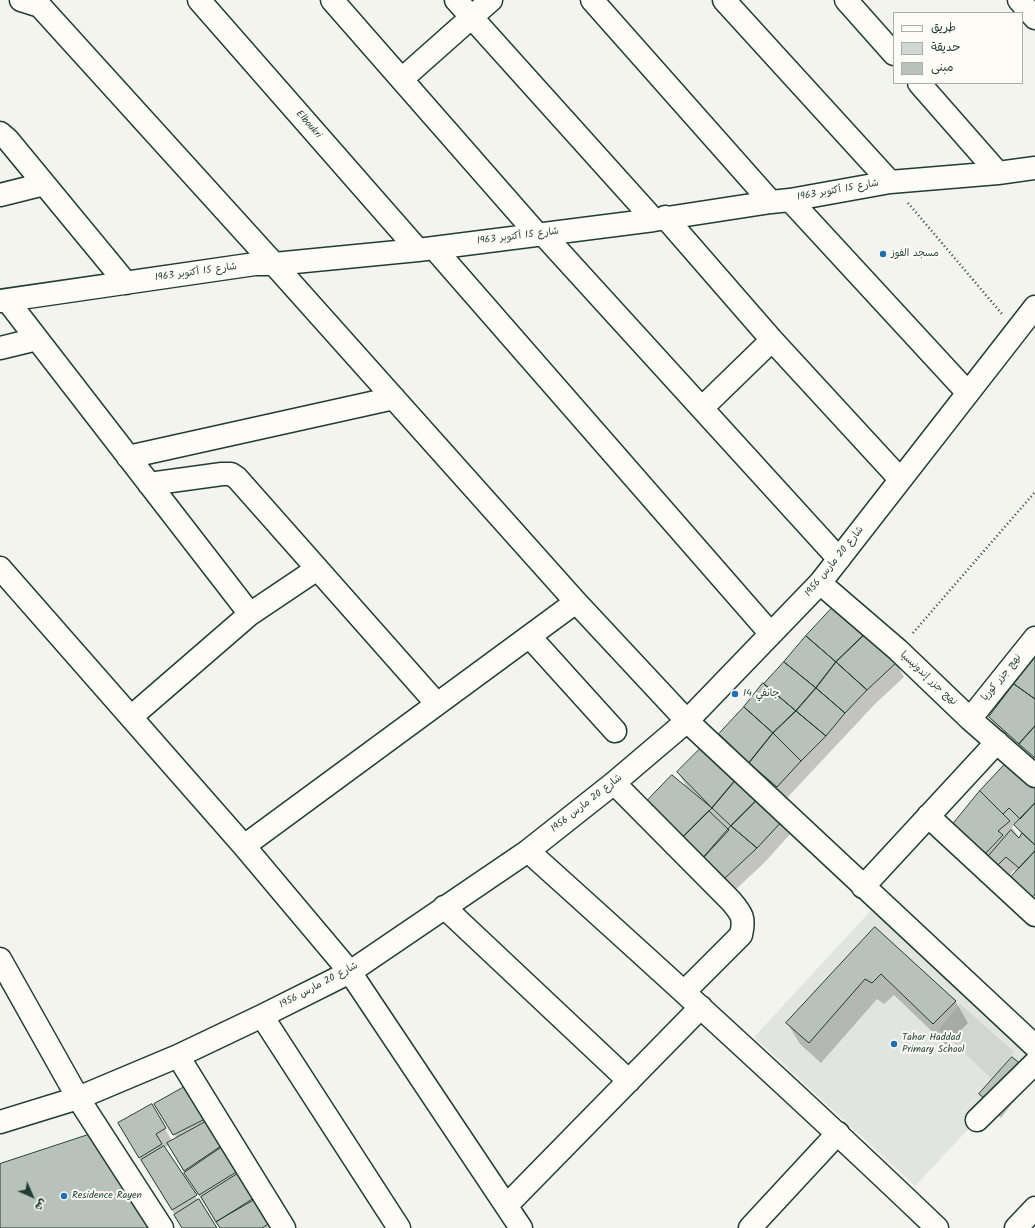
<!DOCTYPE html>
<html>
<head>
<meta charset="utf-8">
<style>
  body { margin:0 }
  #map { position:relative; width:1035px; height:1228px; overflow:hidden; background:#f4f4ef; font-family:Kalam,"Playpen Sans Arabic",sans-serif }
  canvas { display:block }
  .legend { position:absolute; left:893px; top:12px; width:130px; height:72px; box-sizing:border-box; background:#fdfcf7; border:1px solid #a4b0a9; margin:0; padding:5px 7px; list-style:none; font-size:12px; color:#1f3d34 }
  .legend li { display:flex; align-items:center; gap:8px; height:20px }
  .legend b { width:20px; border:1px solid #a4b0a9 }
  .north { position:absolute; left:12px; top:1176px; width:40px; height:40px; -webkit-text-stroke:3px #fdfcf7; paint-order:stroke; rotate:135deg; font-size:11px; font-weight:700; line-height:16px; text-align:center; color:#1f3d34 }
  .north::after { content:''; display:block; margin:auto; width:14px; height:18px; background:#1f3d34; clip-path:polygon(50% 0,100% 100%,50% 72%,0 100%) }
</style>
</head>
<body>
<div id="map">
<canvas width="1035" height="1228"></canvas>
<ul class="legend">
<li><b style="height:5px;background:#fdfcf7"></b>طريق</li>
<li><b style="height:11px;background:#d1d6d1"></b>حديقة</li>
<li><b style="height:11px;background:#b9c1bb"></b>مبنى</li>
</ul>
<div class="north">ش</div>
</div>
<script>
const c = document.querySelector('canvas').getContext('2d');
c.lineJoin = 'round';
function paint(path, color) {
  c.fillStyle = color;
  c.fill(path, 'evenodd');
}
function strokePath(path, color, width, dash) {
  c.strokeStyle = color;
  c.lineWidth = width;
  c.lineCap = dash ? 'butt' : 'round';
  c.setLineDash(dash || []);
  c.stroke(path);
}
function drawText(font, color, halo, rows, align = 'center') {
  c.font = font + ' Kalam,"Playpen Sans Arabic",sans-serif';
  c.lineWidth = 4;
  c.setLineDash([]);
  c.textBaseline = 'middle';
  c.strokeStyle = halo;
  c.fillStyle = color;
  for (const [text, x, y, turn = 0] of rows) {
    c.save();
    c.translate(x, y);
    c.rotate((+turn || 0) * Math.PI / 180);
    c.textAlign = isNaN(turn) ? turn : align;
    if (halo) c.strokeText(text, 0, 0);
    c.fillText(text, 0, 0);
    c.restore();
  }
}
const built = new Path2D(`
  M 877,904 L 1035,1058 L 915,1186 L 754,1037 Z`);
const green = new Path2D(`
  M 960,1004 L 1014,1052 L 992,1079 L 939,1029 Z`);
const shadow = new Path2D(`
  M 834,609 L 896,663 L 904,677 L 875,704 L 785,800 L 728,748 L 720,734 Z
  M 1035,659 L 1035,764 L 999,732 L 990,718 Z
  M 704,747 L 792,832 L 765,862 L 733,892 L 656,815 L 687,788 L 678,772 Z
  M 1035,789 L 1035,908 L 1017,872 L 1014,870 L 1006,879 L 962,838 L 954,824 ZM 1015,824 L 1022,836 L 1019,840 L 1016,837 L 1018,836 L 1012,827 Z
  M 875,929 L 956,1002 L 968,1023 L 946,1045 L 894,995 L 884,1004 L 877,999 L 821,1063 L 800,1044 L 788,1024 Z
  M 1030,1081 L 1001,1118 L 989,1108 L 981,1094 Z
  M 188,1087 L 278,1228 L 221,1228 L 193,1187 L 169,1145 L 164,1148 L 216,1228 L 183,1228 L 127,1137 L 152,1106 L 172,1141 L 177,1139 L 164,1118 Z`);
const building = new Path2D(`
  M 833,607 L 865,634 L 836,662 L 806,636 Z
  M 865,634 L 897,662 L 867,690 L 836,662 Z
  M 806,636 L 836,662 L 816,688 L 784,662 Z
  M 1035,657 L 1035,699 L 1014,684 Z
  M 784,662 L 816,688 L 796,711 L 764,684 Z
  M 836,662 L 867,690 L 845,713 L 816,688 Z
  M 763,683 L 796,711 L 773,733 L 744,707 Z
  M 1014,684 L 1035,699 L 1035,726 L 1019,744 L 989,717 Z
  M 816,688 L 845,713 L 826,736 L 796,711 Z
  M 744,707 L 773,733 L 749,763 L 719,734 Z
  M 796,711 L 826,736 L 801,761 L 773,733 Z
  M 1035,726 L 1035,758 L 1019,744 Z
  M 773,733 L 801,761 L 777,787 L 749,763 Z
  M 704,745 L 739,776 L 712,808 L 677,772 Z
  M 1008,761 L 1035,787 L 1035,803 L 1020,819 L 1009,808 L 1003,814 L 980,791 Z
  M 672,775 L 712,808 L 683,837 L 647,801 Z
  M 739,776 L 761,796 L 731,826 L 712,808 Z
  M 980,791 L 1010,821 L 998,831 L 1003,835 L 985,854 L 953,824 Z
  M 761,796 L 785,818 L 757,848 L 731,826 Z
  M 1035,803 L 1035,845 L 1014,825 Z
  M 709,811 L 729,830 L 704,857 L 683,837 Z
  M 731,826 L 757,848 L 725,878 L 704,857 Z
  M 1011,830 L 1019,838 L 1022,833 L 1035,845 L 1035,851 L 1019,868 L 1006,857 L 997,866 L 987,858 Z
  M 1035,851 L 1035,894 L 1031,899 L 1010,878 Z
  M 875,927 L 956,1001 L 933,1024 L 881,974 L 872,983 L 865,979 L 809,1043 L 786,1023 Z
  M 1012,1057 L 1023,1066 L 992,1105 L 979,1094 Z
  M 188,1085 L 209,1117 L 173,1135 L 154,1104 Z
  M 152,1104 L 166,1128 L 156,1134 L 162,1144 L 139,1158 L 118,1123 Z
  M 209,1120 L 224,1144 L 184,1171 L 167,1143 Z
  M 88,1135 L 149,1228 L 0,1228 L 0,1164 Z
  M 225,1145 L 241,1169 L 199,1195 L 184,1173 Z
  M 164,1146 L 197,1195 L 172,1210 L 141,1160 Z
  M 242,1171 L 257,1196 L 216,1222 L 201,1197 Z
  M 258,1198 L 273,1221 L 262,1228 L 220,1228 L 216,1222 Z
  M 199,1199 L 217,1228 L 182,1228 L 174,1215 Z`);
const path = new Path2D(`
  M 908,203 L 1002,314
  M 913,633 L 1035,492`);
const minor = new Path2D(`
  M 21,0 L 40,6 L 274,264 L 576,602 L 687,721 L 1035,1046
  M 199,0 L 418,250
  M 332,0 L 537,234
  M 456,0 L 654,220
  M 592,0 L 771,202
  M 724,0 L 890,182
  M 846,0 L 894,54
  M 1019,0 L 1035,18
  M 402,79 L 491,0
  M 919,83 L 998,173
  M 0,133 L 8,140 L 126,283
  M 0,195 L 44,184
  M 790,200 L 968,393
  M 665,217 L 772,340 L 900,479
  M 543,234 L 839,559
  M 434,248 L 771,634
  M 7,300 L 250,614
  M 0,301 L 255,264 L 274,264 L 418,250 L 654,220 L 771,202 L 790,200 L 890,182 L 998,173 L 1035,168
  M 0,348 L 37,339
  M 702,408 L 772,340
  M 128,457 L 394,398
  M 149,484 L 222,474 L 231,474 L 237,478 L 437,704
  M 0,568 L 244,846 L 350,972 L 521,1228
  M 820,583 L 898,650 L 970,719 L 1035,776
  M 530,637 L 615,731
  M 131,717 L 250,614 L 317,569
  M 970,719 L 1035,638
  M 614,783 L 731,901 C 742,914 745,918 741,935 L 684,992
  M 928,816 L 1035,915
  M 244,846 L 576,602
  M 528,851 C 666,975 803,1100 937,1228
  M 863,887 L 997,742
  M 444,907 L 629,1081
  M 0,959 L 78,1098 L 162,1228
  M 262,1016 L 399,1228
  M 178,1056 L 284,1228
  M 977,1120 L 1035,1063
  M 0,1122 L 78,1098 L 178,1056 L 262,1016 L 350,972 L 528,851 L 614,783 L 687,721 L 820,583 L 1035,307
  M 507,1205 L 701,1007
  M 750,1228 L 838,1133
  M 1016,1228 L 1035,1208`);
const markers = [
  [883,254,4,"#1f6fb2"],
  [735,694,4,"#1f6fb2"],
  [894,1044,4,"#1f6fb2"],
  [64,1196,4,"#1f6fb2"]
];
const streetNames = [
  ["Elboukri",308,125,49],
  ["شارع 15 أكتوبر 1963",838,191,-10],
  ["شارع 15 أكتوبر 1963",518,237,-7],
  ["شارع 15 أكتوبر 1963",196,273,-8],
  ["شارع 20 مارس 1956",835,562,-51],
  ["نهج جزر كوريا",1002,678,-51],
  ["نهج جزر إندونيسيا",928,679,43],
  ["شارع 20 مارس 1956",587,804,-38],
  ["شارع 20 مارس 1956",319,986,-28]
];
const poiNames = [
  ["مسجد الفوز",891,254],
  ["14 جانفي",743,694],
  ["Tahar Haddad",902,1038],
  ["Primary School",902,1050],
  ["Residence Rayen",72,1196]
];
paint(built, '#e2e5df');
paint(green, '#d1d6d1');
paint(shadow, '#0003');
paint(building, '#b9c1bb');
strokePath(building, '#1f3d34', 1);
strokePath(minor, '#1f3d34', 25);
strokePath(path, '#1f3d34', 2.5, [1, 3]);
strokePath(minor, '#fdfcf7', 22);
for (const [x, y, r, color] of markers) {
  const dot = new Path2D();
  dot.arc(x, y, r, 0, 2 * Math.PI);
  c.fillStyle = color;
  c.fill(dot);
  strokePath(dot, '#fdfcf7', 1.5);
}
drawText('10px', '#1f3d34', '#fdfcf7', streetNames);
drawText('10px', '#1f3d34', '#fdfcf7', poiNames, 'left');
</script>
</body>
</html>
